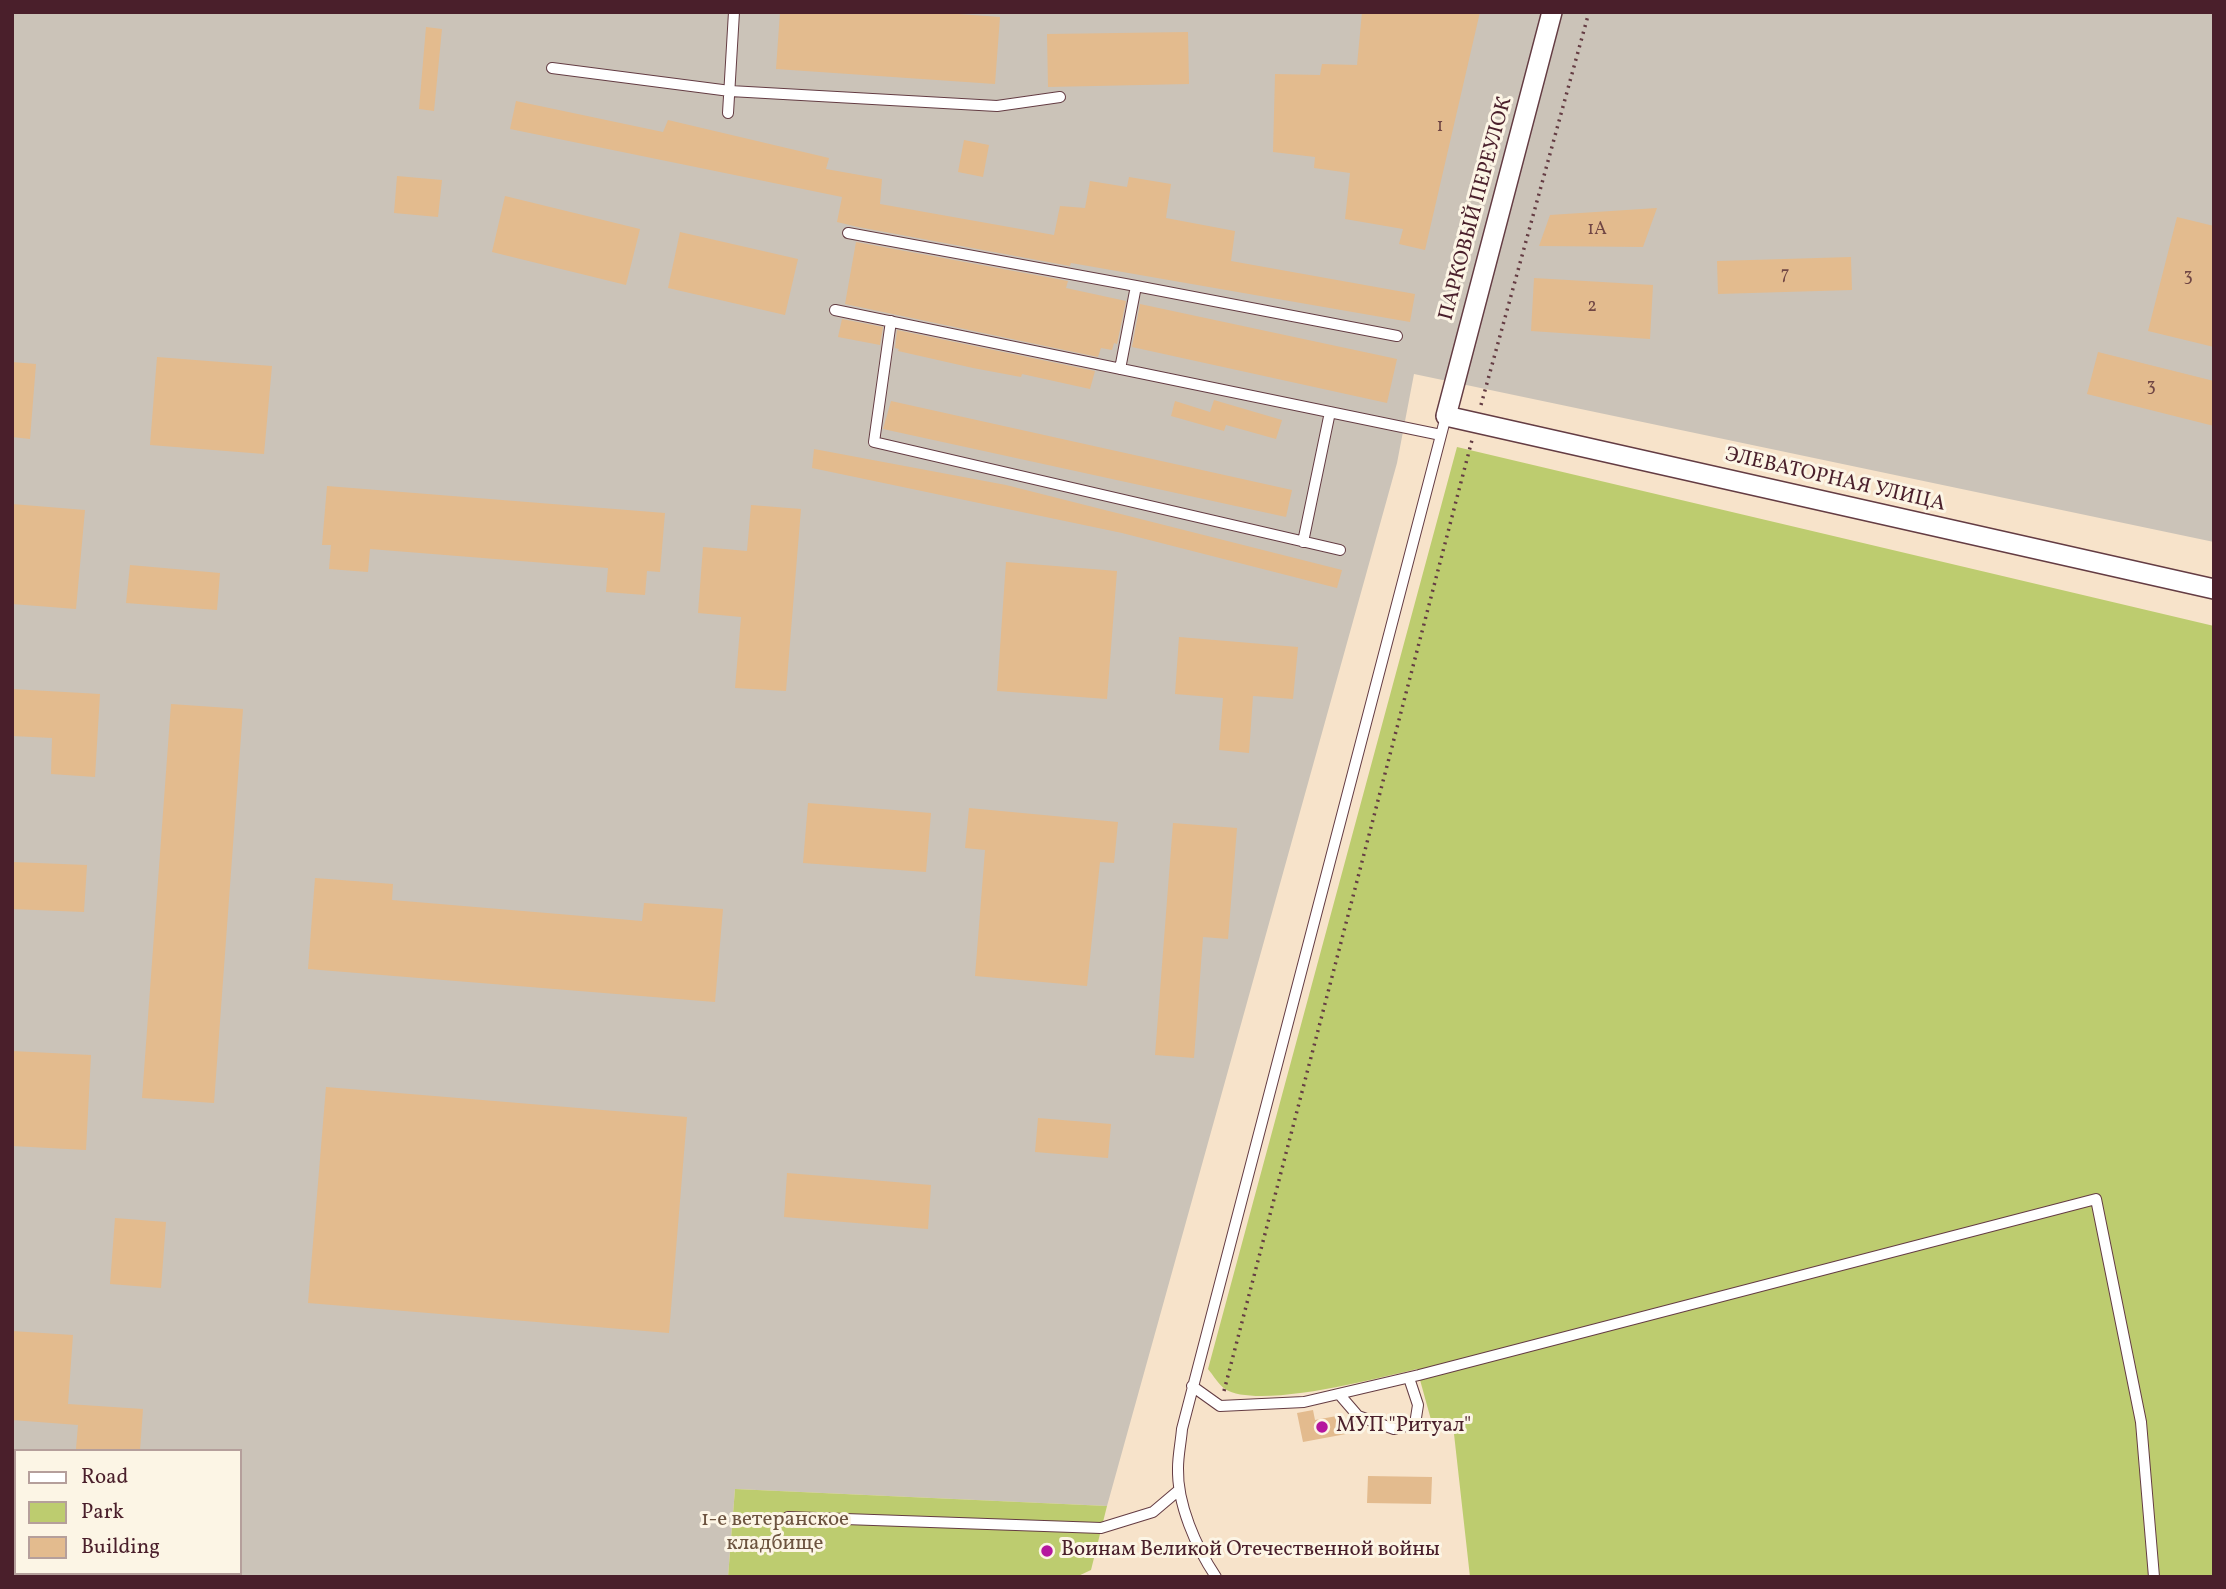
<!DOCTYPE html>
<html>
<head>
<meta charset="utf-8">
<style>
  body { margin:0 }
  #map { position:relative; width:2226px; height:1589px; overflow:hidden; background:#f7e3ca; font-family:Vollkorn,serif }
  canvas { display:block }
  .frame { position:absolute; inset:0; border:14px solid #4a1f2b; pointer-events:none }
  .legend { position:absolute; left:14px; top:1449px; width:228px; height:126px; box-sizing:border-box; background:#fcf5e5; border:2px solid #b59f9b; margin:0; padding:9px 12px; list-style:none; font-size:21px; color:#4a1f2b }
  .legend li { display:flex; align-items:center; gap:14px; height:35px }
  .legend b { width:35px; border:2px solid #b59f9b }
</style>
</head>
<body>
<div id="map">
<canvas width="2226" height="1589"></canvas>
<div class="frame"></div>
<ul class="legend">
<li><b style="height:9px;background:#fff"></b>Road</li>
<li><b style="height:19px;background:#bdcc6f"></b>Park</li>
<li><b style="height:19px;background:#e3bb8e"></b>Building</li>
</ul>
</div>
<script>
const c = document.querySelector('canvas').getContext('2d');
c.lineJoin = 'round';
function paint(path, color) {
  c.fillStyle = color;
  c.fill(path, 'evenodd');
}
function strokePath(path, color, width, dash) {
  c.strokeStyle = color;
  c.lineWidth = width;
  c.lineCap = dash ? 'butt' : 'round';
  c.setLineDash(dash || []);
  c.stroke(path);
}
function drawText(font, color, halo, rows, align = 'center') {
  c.font = font + ' Vollkorn,serif';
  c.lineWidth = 6;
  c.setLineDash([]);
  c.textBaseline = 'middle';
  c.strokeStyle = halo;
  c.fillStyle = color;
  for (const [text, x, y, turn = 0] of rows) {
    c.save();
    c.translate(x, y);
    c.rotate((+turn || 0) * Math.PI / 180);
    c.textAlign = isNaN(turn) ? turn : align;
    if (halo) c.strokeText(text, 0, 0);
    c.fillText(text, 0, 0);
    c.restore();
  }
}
const industrial = new Path2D(`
  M 12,12 L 2214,12 L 2214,542 L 1414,374 L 1397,463 L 1107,1506 L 735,1489 L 728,1577 L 12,1577 ZM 16,1451 L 240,1451 L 240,1573 L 16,1573 Z`);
const green = new Path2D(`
  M 1457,447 L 2214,626 L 2214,1577 L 1470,1577 L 1453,1425 L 1433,1427 L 1417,1369 C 1378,1378 1258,1410 1225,1389 C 1219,1385 1213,1375 1208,1369 Z
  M 735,1489 L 1107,1506 L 1091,1570 L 1076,1577 L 728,1577 Z`);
const building = new Path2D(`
  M 780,12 L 931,12 L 1000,17 L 995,84 L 776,69 Z
  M 1362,12 L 1480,12 L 1425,250 L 1399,244 L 1403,229 L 1345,219 L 1350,173 L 1314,168 L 1315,157 L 1273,152 L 1275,74 L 1320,75 L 1322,64 L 1357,65 Z
  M 426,27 L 442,29 L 434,111 L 419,109 Z
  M 1188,32 L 1189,84 L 1048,87 L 1047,34 Z
  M 516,101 L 663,132 L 668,120 L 829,158 L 826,169 L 882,179 L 880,204 L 1054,235 L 1060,206 L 1085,208 L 1090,181 L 1127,187 L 1129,177 L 1171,184 L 1166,218 L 1235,231 L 1231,261 L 1415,294 L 1410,322 L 1071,263 L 1070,266 L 858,227 L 837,222 L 842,197 L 510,129 Z
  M 964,140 L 989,145 L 983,177 L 958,172 Z
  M 397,176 L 442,180 L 438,217 L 394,213 Z
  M 505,196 L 640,229 L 626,285 L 492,252 Z
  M 1657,208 L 1643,247 L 1539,246 L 1550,215 Z
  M 2177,217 L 2214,226 L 2214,347 L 2148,331 Z
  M 680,232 L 798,259 L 785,315 L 668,288 Z
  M 856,242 L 1068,281 L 1066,288 L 1126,301 L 1117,344 L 1114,343 L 1112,350 L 1101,348 L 1098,357 L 845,304 Z
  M 1851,257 L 1852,290 L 1718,294 L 1717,261 Z
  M 1534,278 L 1653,285 L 1650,339 L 1531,331 Z
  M 1140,304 L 1397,359 L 1387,403 L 1132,347 Z
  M 842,319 L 883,327 L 880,345 L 838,337 Z
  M 897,330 L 1095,371 L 1090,389 L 1022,374 L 1021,377 L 973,368 L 898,351 L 899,349 L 895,348 Z
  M 2098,352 L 2214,381 L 2214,426 L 2087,394 Z
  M 157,357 L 272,366 L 264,454 L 150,445 Z
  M 12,362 L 36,364 L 30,439 L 12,437 Z
  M 1214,400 L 1282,420 L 1276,439 L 1226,425 L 1224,431 L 1171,416 L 1175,401 L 1210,412 Z
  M 891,401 L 1292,490 L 1286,517 L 883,429 Z
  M 814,449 L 1006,485 L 1342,570 L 1337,588 L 1122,533 L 812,468 Z
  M 327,486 L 665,513 L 660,572 L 647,571 L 645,595 L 606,592 L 608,568 L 370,549 L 368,572 L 329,569 L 331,545 L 322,545 Z
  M 12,504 L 85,510 L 76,609 L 12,604 Z
  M 751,505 L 801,509 L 786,691 L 735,688 L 741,617 L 698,613 L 703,547 L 747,551 Z
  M 1006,562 L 1117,571 L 1107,699 L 997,691 Z
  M 130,565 L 220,573 L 217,610 L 126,603 Z
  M 1179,637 L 1298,647 L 1293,699 L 1253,696 L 1249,753 L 1219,750 L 1223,698 L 1175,694 Z
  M 12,689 L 100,694 L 95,777 L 51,774 L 52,738 L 12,736 Z
  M 171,704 L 243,709 L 214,1103 L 142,1098 Z
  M 808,803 L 931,813 L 926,872 L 803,863 Z
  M 969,808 L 1118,822 L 1114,863 L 1100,862 L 1087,986 L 975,976 L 985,850 L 965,848 Z
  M 1173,823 L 1237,828 L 1228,939 L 1203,937 L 1194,1058 L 1155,1055 Z
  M 12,862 L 87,865 L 84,912 L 12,909 Z
  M 315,878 L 393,884 L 392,900 L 642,921 L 644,903 L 723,909 L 715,1002 L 308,969 Z
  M 12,1051 L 91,1055 L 86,1150 L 12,1146 Z
  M 326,1087 L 687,1117 L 669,1333 L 308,1303 Z
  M 1038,1118 L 1111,1124 L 1108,1158 L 1035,1152 Z
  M 787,1173 L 931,1185 L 928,1229 L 784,1217 Z
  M 115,1218 L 166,1222 L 161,1288 L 110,1284 Z
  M 12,1331 L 73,1335 L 68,1404 L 143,1409 L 140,1451 L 76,1449 L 78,1425 L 12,1420 Z
  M 1313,1410 L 1315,1420 L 1342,1415 L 1346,1434 L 1303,1442 L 1297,1413 Z
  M 1368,1476 L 1432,1477 L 1431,1504 L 1367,1503 Z`);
const path = new Path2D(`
  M 1481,405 L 1589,12
  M 1224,1391 L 1472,440`);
const lane = new Path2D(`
  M 552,68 L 730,91 L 997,106 L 1060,97
  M 728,113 L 734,12
  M 848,233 L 1136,286
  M 835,310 L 1441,435
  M 891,321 L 874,442 L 1340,550
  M 1120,369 L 1136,286 L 1397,336
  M 1303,542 L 1330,412
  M 1192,1386 L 1220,1406 L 1304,1402 L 1419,1375 L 2096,1199 L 2141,1422 L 2154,1577
  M 1339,1394 L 1358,1416 L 1394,1429 L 1415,1424 L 1418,1405 L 1409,1378
  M 788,1517 L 1101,1528 L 1153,1512 L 1179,1490
  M 1216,1577 C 1196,1547 1177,1504 1178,1468 C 1178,1455 1181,1442 1182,1429 L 1446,416`);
const street = new Path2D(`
  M 1552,12 L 1446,416 L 2214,589`);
const markers = [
  [1322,1427,7,"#b5179e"],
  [1047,1551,7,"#b5179e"]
];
const numberNames = [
  ["1",1440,128],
  ["1А",1597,231],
  ["7",1785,276],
  ["3",2188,278],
  ["2",1592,308],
  ["3",2151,388]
];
const streetNames = [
  ["ПАРКОВЫЙ ПЕРЕУЛОК",1477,209,-75],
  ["ЭЛЕВАТОРНАЯ УЛИЦА",1835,481,13]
];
const poiNames = [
  ["МУП \"Ритуал\"",1336,1427],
  ["Воинам Великой Отечественной войны",1061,1551]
];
const parkNames = [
  ["1-е ветеранское",775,1521],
  ["кладбище",775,1545]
];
paint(industrial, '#cbc3b8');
paint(green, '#bdcc6f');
paint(building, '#e3bb8e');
strokePath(lane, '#643c43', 12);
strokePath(street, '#643c43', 22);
strokePath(path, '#643c43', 3.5, [2, 5]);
strokePath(lane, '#fff', 10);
strokePath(street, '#fff', 19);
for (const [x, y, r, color] of markers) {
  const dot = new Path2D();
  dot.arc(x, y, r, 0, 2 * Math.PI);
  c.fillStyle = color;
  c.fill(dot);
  strokePath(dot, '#fcf5e5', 2.5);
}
drawText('18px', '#704644', null, numberNames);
drawText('21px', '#4a1f2b', '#fcf5e5', streetNames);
drawText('21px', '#4a1f2b', '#fcf5e5', poiNames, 'left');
drawText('21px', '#6c533f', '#fcf5e5', parkNames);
</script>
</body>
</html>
